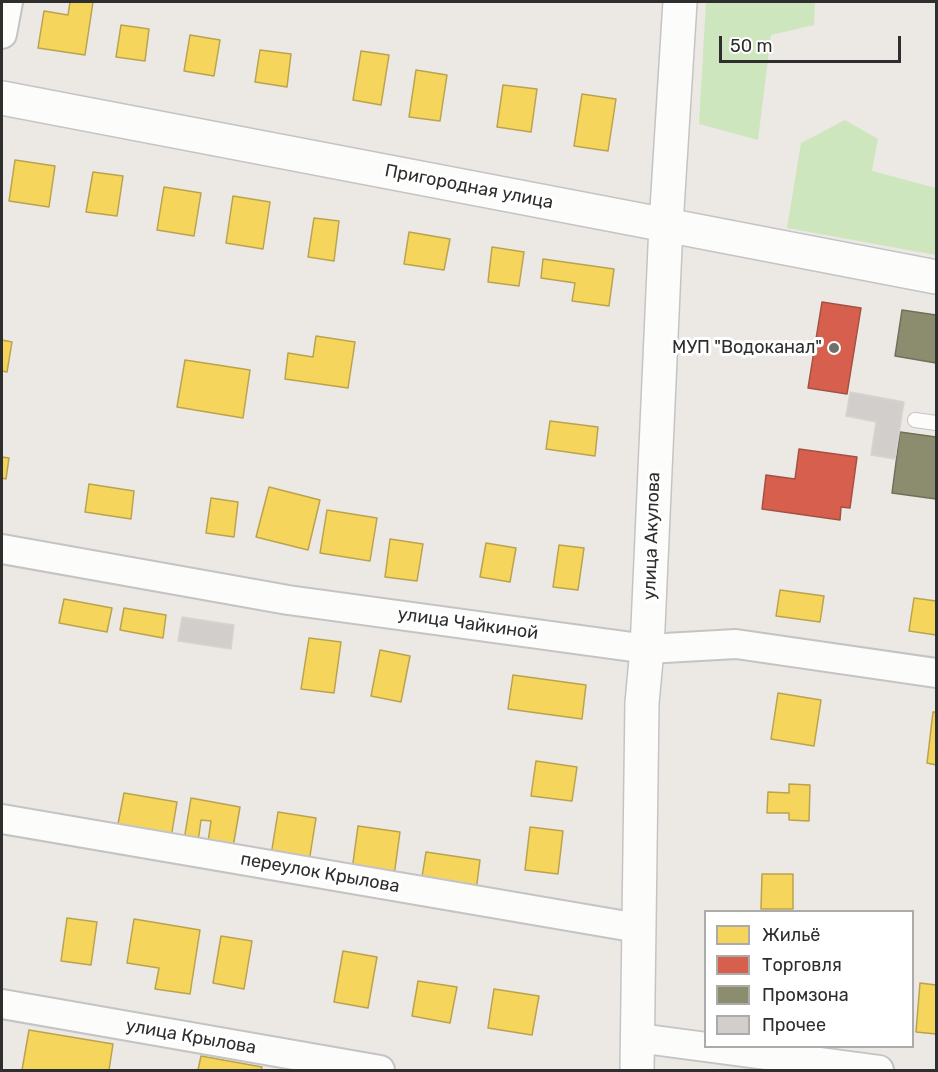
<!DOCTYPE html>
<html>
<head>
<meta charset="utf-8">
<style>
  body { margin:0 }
  #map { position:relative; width:938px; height:1072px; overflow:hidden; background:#ece8e4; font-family:Rubik,sans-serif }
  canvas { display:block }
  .frame { position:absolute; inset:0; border:3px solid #2e2e2e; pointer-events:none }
  .legend { position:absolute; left:704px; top:910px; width:210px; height:138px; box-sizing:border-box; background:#fff; border:2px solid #ababab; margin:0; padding:8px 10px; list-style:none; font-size:18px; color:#2e2e2e }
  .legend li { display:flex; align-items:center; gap:12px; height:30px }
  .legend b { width:30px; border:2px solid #ababab }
  .scale { position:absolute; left:719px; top:36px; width:182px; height:27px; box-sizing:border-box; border:3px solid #2e2e2e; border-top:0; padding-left:8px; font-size:18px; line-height:21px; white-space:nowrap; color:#2e2e2e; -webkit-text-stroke:4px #fff; paint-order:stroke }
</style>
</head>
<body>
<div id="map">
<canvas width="938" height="1072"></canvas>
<div class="frame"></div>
<ul class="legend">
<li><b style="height:16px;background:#f6d55c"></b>Жильё</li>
<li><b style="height:16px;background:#d6604d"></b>Торговля</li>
<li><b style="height:16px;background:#8c8c6e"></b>Промзона</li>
<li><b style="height:16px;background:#d1cecb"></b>Прочее</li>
</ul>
<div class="scale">50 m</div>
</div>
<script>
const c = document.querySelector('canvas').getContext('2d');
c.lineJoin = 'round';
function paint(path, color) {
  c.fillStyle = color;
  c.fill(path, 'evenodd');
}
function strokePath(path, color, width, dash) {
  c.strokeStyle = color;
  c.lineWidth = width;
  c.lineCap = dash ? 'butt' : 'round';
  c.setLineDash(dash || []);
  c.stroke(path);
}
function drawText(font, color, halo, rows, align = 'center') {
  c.font = font + ' Rubik,sans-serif';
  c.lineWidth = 6;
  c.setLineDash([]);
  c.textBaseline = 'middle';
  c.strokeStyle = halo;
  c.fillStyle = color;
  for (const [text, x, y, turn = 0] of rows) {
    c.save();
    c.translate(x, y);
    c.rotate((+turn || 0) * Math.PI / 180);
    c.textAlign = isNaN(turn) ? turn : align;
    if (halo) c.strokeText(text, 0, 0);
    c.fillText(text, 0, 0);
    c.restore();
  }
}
const green = new Path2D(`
  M 706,2 L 815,2 L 814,25 L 771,35 L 758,140 L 699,124 Z
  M 845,120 L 878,139 L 872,171 L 936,188 L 936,255 L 787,228 L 801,143 Z`);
const homes = new Path2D(`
  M 70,2 L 93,2 L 85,55 L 38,48 L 44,11 L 68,15 Z
  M 121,25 L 149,29 L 145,61 L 116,57 Z
  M 190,35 L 220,40 L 214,76 L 184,71 Z
  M 260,50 L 291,54 L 287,87 L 255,82 Z
  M 361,51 L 389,55 L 381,105 L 353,100 Z
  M 416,70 L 447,75 L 440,121 L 409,117 Z
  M 503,85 L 537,89 L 531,132 L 497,127 Z
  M 582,94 L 616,99 L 608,151 L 574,146 Z
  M 15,160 L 55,166 L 49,207 L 9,201 Z
  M 93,172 L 123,176 L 117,216 L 86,212 Z
  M 164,187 L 201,193 L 194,236 L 157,230 Z
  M 233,196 L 270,202 L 263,249 L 226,243 Z
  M 314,218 L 339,221 L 334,261 L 308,257 Z
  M 409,232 L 450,239 L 444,270 L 404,264 Z
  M 492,247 L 524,252 L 519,286 L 488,282 Z
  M 543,259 L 614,269 L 609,306 L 572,301 L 575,283 L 541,278 Z
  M 316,336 L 355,342 L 348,388 L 285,379 L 288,353 L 313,357 Z
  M 2,340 L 12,342 L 7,372 L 2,371 Z
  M 185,360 L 250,370 L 243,418 L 177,407 Z
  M 550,421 L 598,427 L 595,456 L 546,449 Z
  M 2,457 L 9,458 L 6,479 L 2,478 Z
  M 89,484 L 134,491 L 131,519 L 85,512 Z
  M 269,487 L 320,500 L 308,550 L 256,537 Z
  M 211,498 L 238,502 L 234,537 L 206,533 Z
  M 327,510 L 377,518 L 370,561 L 320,553 Z
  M 390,539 L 423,544 L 417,581 L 385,577 Z
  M 486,543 L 516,548 L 510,582 L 480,577 Z
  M 559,545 L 584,548 L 578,590 L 553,587 Z
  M 780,590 L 824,596 L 820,622 L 776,616 Z
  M 914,598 L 936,601 L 936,635 L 909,631 Z
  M 64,599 L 112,608 L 107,632 L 59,623 Z
  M 124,608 L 166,615 L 163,638 L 120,630 Z
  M 309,638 L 341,642 L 334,693 L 301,689 Z
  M 380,650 L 410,656 L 401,702 L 371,696 Z
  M 513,675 L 586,685 L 582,719 L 508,709 Z
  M 778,693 L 821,700 L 814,746 L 771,739 Z
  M 933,712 L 936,712 L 936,765 L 927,763 Z
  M 536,761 L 577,767 L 572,801 L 531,796 Z
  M 789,784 L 810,785 L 809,821 L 789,820 L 789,813 L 767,813 L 768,792 L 789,793 Z
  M 124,793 L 177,802 L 171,838 L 117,829 Z
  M 191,798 L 240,807 L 233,847 L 208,842 L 211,821 L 201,820 L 198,842 L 184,840 Z
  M 278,812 L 316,818 L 309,862 L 271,855 Z
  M 358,826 L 400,832 L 394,876 L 352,870 Z
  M 530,827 L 563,831 L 558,874 L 525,870 Z
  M 426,852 L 480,860 L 476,891 L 421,883 Z
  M 762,874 L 793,874 L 793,909 L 761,909 Z
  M 67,918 L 97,922 L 91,965 L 61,961 Z
  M 134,919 L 200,930 L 190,994 L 155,989 L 159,968 L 127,963 Z
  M 221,936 L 252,941 L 244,989 L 213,983 Z
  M 343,951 L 377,957 L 368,1008 L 334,1002 Z
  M 418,981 L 457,987 L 450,1023 L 412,1016 Z
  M 920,983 L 936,985 L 936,1034 L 916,1032 Z
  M 494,989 L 539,996 L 532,1035 L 488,1028 Z
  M 29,1030 L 113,1044 L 109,1070 L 22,1070 Z
  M 201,1056 L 262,1067 L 261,1070 L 198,1070 Z`);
const shops = new Path2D(`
  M 822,302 L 861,308 L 847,394 L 808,388 Z
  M 799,449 L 857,457 L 850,508 L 841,507 L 840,520 L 762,509 L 766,475 L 795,479 Z`);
const industry = new Path2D(`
  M 902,310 L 936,315 L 936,363 L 895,356 Z
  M 900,432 L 936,437 L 936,499 L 892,493 Z`);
const building = new Path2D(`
  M 850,392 L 904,402 L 895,459 L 871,455 L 876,422 L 846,416 Z
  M 182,617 L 234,625 L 231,649 L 178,641 Z`);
const service = new Path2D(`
  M 915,420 L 936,423`);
const minor = new Path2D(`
  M 2,34 L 8,2
  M 2,549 L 288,600 L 647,649 L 736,644 L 936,673
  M 2,819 L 638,928
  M 2,1004 L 380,1070
  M 638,1038 L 879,1070`);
const tertiary = new Path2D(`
  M 666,225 L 936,277`);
const secondary = new Path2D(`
  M 2,98 L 666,225
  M 637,1070 L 642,703 L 647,649 L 666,225 L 680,2`);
const markers = [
  [834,348,6,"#706f6e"]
];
const streetNames = [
  ["Пригородная улица",469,187,11],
  ["улица Акулова",652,536,-88],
  ["улица Чайкиной",468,624,8],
  ["переулок Крылова",320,873,10],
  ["улица Крылова",191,1037,10]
];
const poiNames = [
  ["МУП \"Водоканал\"",822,348]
];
paint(green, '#cee6be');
paint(homes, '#f6d55c');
strokePath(homes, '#baa34e', 1.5);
paint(shops, '#d6604d');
strokePath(shops, '#a45144', 1.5);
paint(industry, '#8c8c6e');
strokePath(industry, '#70705b', 1.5);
paint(building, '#d1cecb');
strokePath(building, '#d7d4d0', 1.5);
strokePath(service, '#c5c4c5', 16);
strokePath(minor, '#c5c4c5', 32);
strokePath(tertiary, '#c5c4c5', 36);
strokePath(secondary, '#c5c4c5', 36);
strokePath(service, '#fcfcfb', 14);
strokePath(minor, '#fcfcfb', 28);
strokePath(tertiary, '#fcfcfb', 33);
strokePath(secondary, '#fcfcfb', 33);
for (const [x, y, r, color] of markers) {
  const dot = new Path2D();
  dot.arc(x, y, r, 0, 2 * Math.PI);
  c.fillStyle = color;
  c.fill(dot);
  strokePath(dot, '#fff', 2);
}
drawText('18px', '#2e2e2e', '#fff', streetNames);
drawText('18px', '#2e2e2e', '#fff', poiNames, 'right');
</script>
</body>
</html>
